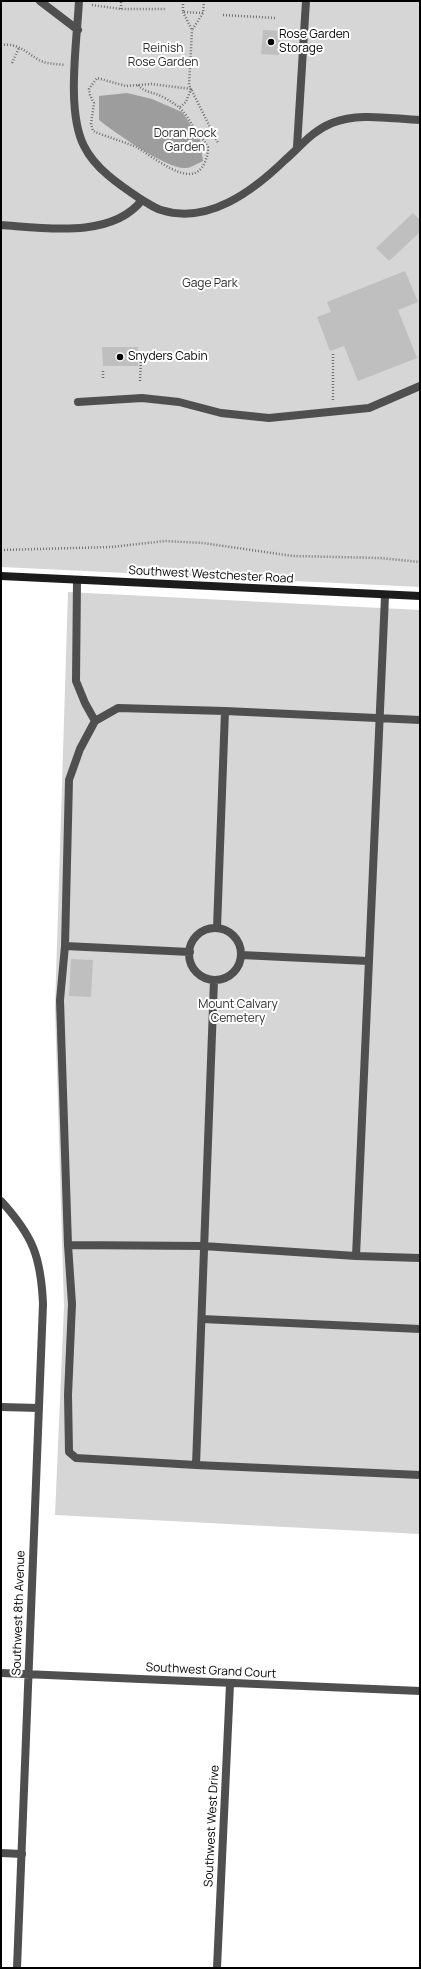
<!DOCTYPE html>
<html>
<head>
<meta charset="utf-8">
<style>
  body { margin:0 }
  #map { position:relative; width:421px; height:1969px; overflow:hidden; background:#fff; font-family:Manrope,sans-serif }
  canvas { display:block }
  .frame { position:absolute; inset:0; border:2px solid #000; pointer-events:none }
</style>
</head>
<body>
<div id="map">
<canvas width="421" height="1969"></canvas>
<div class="frame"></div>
</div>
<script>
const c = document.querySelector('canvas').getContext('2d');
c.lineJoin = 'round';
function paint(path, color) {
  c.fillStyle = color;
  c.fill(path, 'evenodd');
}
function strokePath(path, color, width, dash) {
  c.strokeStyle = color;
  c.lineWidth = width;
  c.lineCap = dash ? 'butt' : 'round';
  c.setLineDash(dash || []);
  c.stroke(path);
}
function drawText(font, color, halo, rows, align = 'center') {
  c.font = font + ' Manrope,sans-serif';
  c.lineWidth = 4;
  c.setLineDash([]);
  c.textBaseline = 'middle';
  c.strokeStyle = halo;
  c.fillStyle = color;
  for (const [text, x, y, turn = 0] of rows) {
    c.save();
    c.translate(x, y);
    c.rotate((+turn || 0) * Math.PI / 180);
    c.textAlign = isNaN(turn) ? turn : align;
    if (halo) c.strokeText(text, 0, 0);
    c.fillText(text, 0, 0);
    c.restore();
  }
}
const green = new Path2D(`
  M 1,1 L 420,1 L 420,587 L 1,567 Z
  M 68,592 L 420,610 L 420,1534 L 55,1515 L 64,1307 L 55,1008 Z`);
const water = new Path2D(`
  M 127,93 L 152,99 L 182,112 L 200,139 L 203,161 C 198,163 191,168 186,168 C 168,170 114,132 99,120 L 99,96 Z`);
const building = new Path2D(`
  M 263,30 L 281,31 L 279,55 L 261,54 Z
  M 413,213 L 420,220 L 420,232 L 389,261 L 376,248 Z
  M 405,271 L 418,302 L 398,310 L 417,358 L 358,381 L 344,346 L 330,351 L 317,317 L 331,312 L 327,302 Z
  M 102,347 L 138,347 L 138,366 L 103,366 Z
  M 71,959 L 93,960 L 91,997 L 69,996 Z`);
const path = new Path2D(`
  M 183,1 L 183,12 L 203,13 L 204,1
  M 92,5 L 121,9 L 165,9
  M 121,9 L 121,1
  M 183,12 L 192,30 L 203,13
  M 223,15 L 276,18
  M 1,45 C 19,43 25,52 39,60 C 47,64 56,64 65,65
  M 12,63 L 19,48
  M 138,85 C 145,93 154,92 163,97 C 183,108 183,111 195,129 C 199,135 204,140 208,147 C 208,153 207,158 204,164 C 191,191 152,155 136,147 C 122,141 107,137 93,131 L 91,124 L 94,103 L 90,95 L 89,89 L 97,78 L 126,86 L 151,84 L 191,89 L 218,143
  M 180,107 L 186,102 L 191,89 L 189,85 L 192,30
  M 333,354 L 333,401
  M 103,371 L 103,380
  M 140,381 L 141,357
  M 1,550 L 111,547 L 165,541 L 203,543 L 293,556 L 380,558 L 420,562`);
const lane = new Path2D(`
  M 40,1 L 78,30
  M 297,147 L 306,1
  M 1,225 C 44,228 112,239 142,200 C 121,186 95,169 84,146 C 66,111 77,41 79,1
  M 78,402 L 142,398 L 179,402 L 221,413 L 269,418 L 369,408 L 420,386
  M 77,580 L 76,681 L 85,703 L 95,721
  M 420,720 L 225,711 L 118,708 L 95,721 L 80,749 L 69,780 L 65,946 L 60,1000 L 68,1245 L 72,1304 L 68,1395 L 69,1452 L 76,1458 L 196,1465 L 420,1475
  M 217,928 L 225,711
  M189 954a26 26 0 1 1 52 0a26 26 0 1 1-52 0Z
  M 65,946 L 190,952
  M 241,955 L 368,961
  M 68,1245 L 203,1246 L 356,1256 L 420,1258
  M 356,1256 L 385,596
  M 202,1319 L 420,1329
  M 196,1465 L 214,980
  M 1,1853 L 22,1854`);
const street = new Path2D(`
  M 142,200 C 148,203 154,208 161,210 C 208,225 253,191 285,160 C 301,146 312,131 332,123 C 359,112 392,119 420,120
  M 1,1201 C 33,1236 41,1257 43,1304 L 17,1968
  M 1,1407 L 39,1408
  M 1,1673 L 420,1691
  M 217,1968 L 230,1684`);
const secondary = new Path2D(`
  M 1,576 L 420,596`);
const markers = [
  [271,42,4,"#000"],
  [120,357,4,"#000"]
];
const poiNames = [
  ["Rose Garden",279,35],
  ["Storage",279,49],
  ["Snyders Cabin",128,357]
];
const parkNames = [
  ["Reinish",163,49],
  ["Rose Garden",163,63],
  ["Doran Rock",185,134],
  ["Garden",185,148],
  ["Gage Park",210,284],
  ["Mount Calvary",238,1005],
  ["Cemetery",238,1019]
];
const streetNames = [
  ["Southwest Westchester Road",211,575,3],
  ["Southwest 8th Avenue",19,1613,-88],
  ["Southwest Grand Court",211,1671,3],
  ["Southwest West Drive",212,1826,-87]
];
paint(green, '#d6d6d6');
paint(water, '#9d9d9d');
paint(building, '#bfbfbf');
strokePath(path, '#717171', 2.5, [1, 2]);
strokePath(lane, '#4f4f4f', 8);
strokePath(street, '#4f4f4f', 8);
strokePath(secondary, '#1c1c1c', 8);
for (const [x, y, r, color] of markers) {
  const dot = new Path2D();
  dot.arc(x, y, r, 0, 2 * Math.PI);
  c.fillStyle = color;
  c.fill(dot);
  strokePath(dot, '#fff', 1.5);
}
drawText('12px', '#000', '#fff', poiNames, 'left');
drawText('12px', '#2d2d2d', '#fff', parkNames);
drawText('12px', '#000', '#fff', streetNames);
</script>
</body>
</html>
